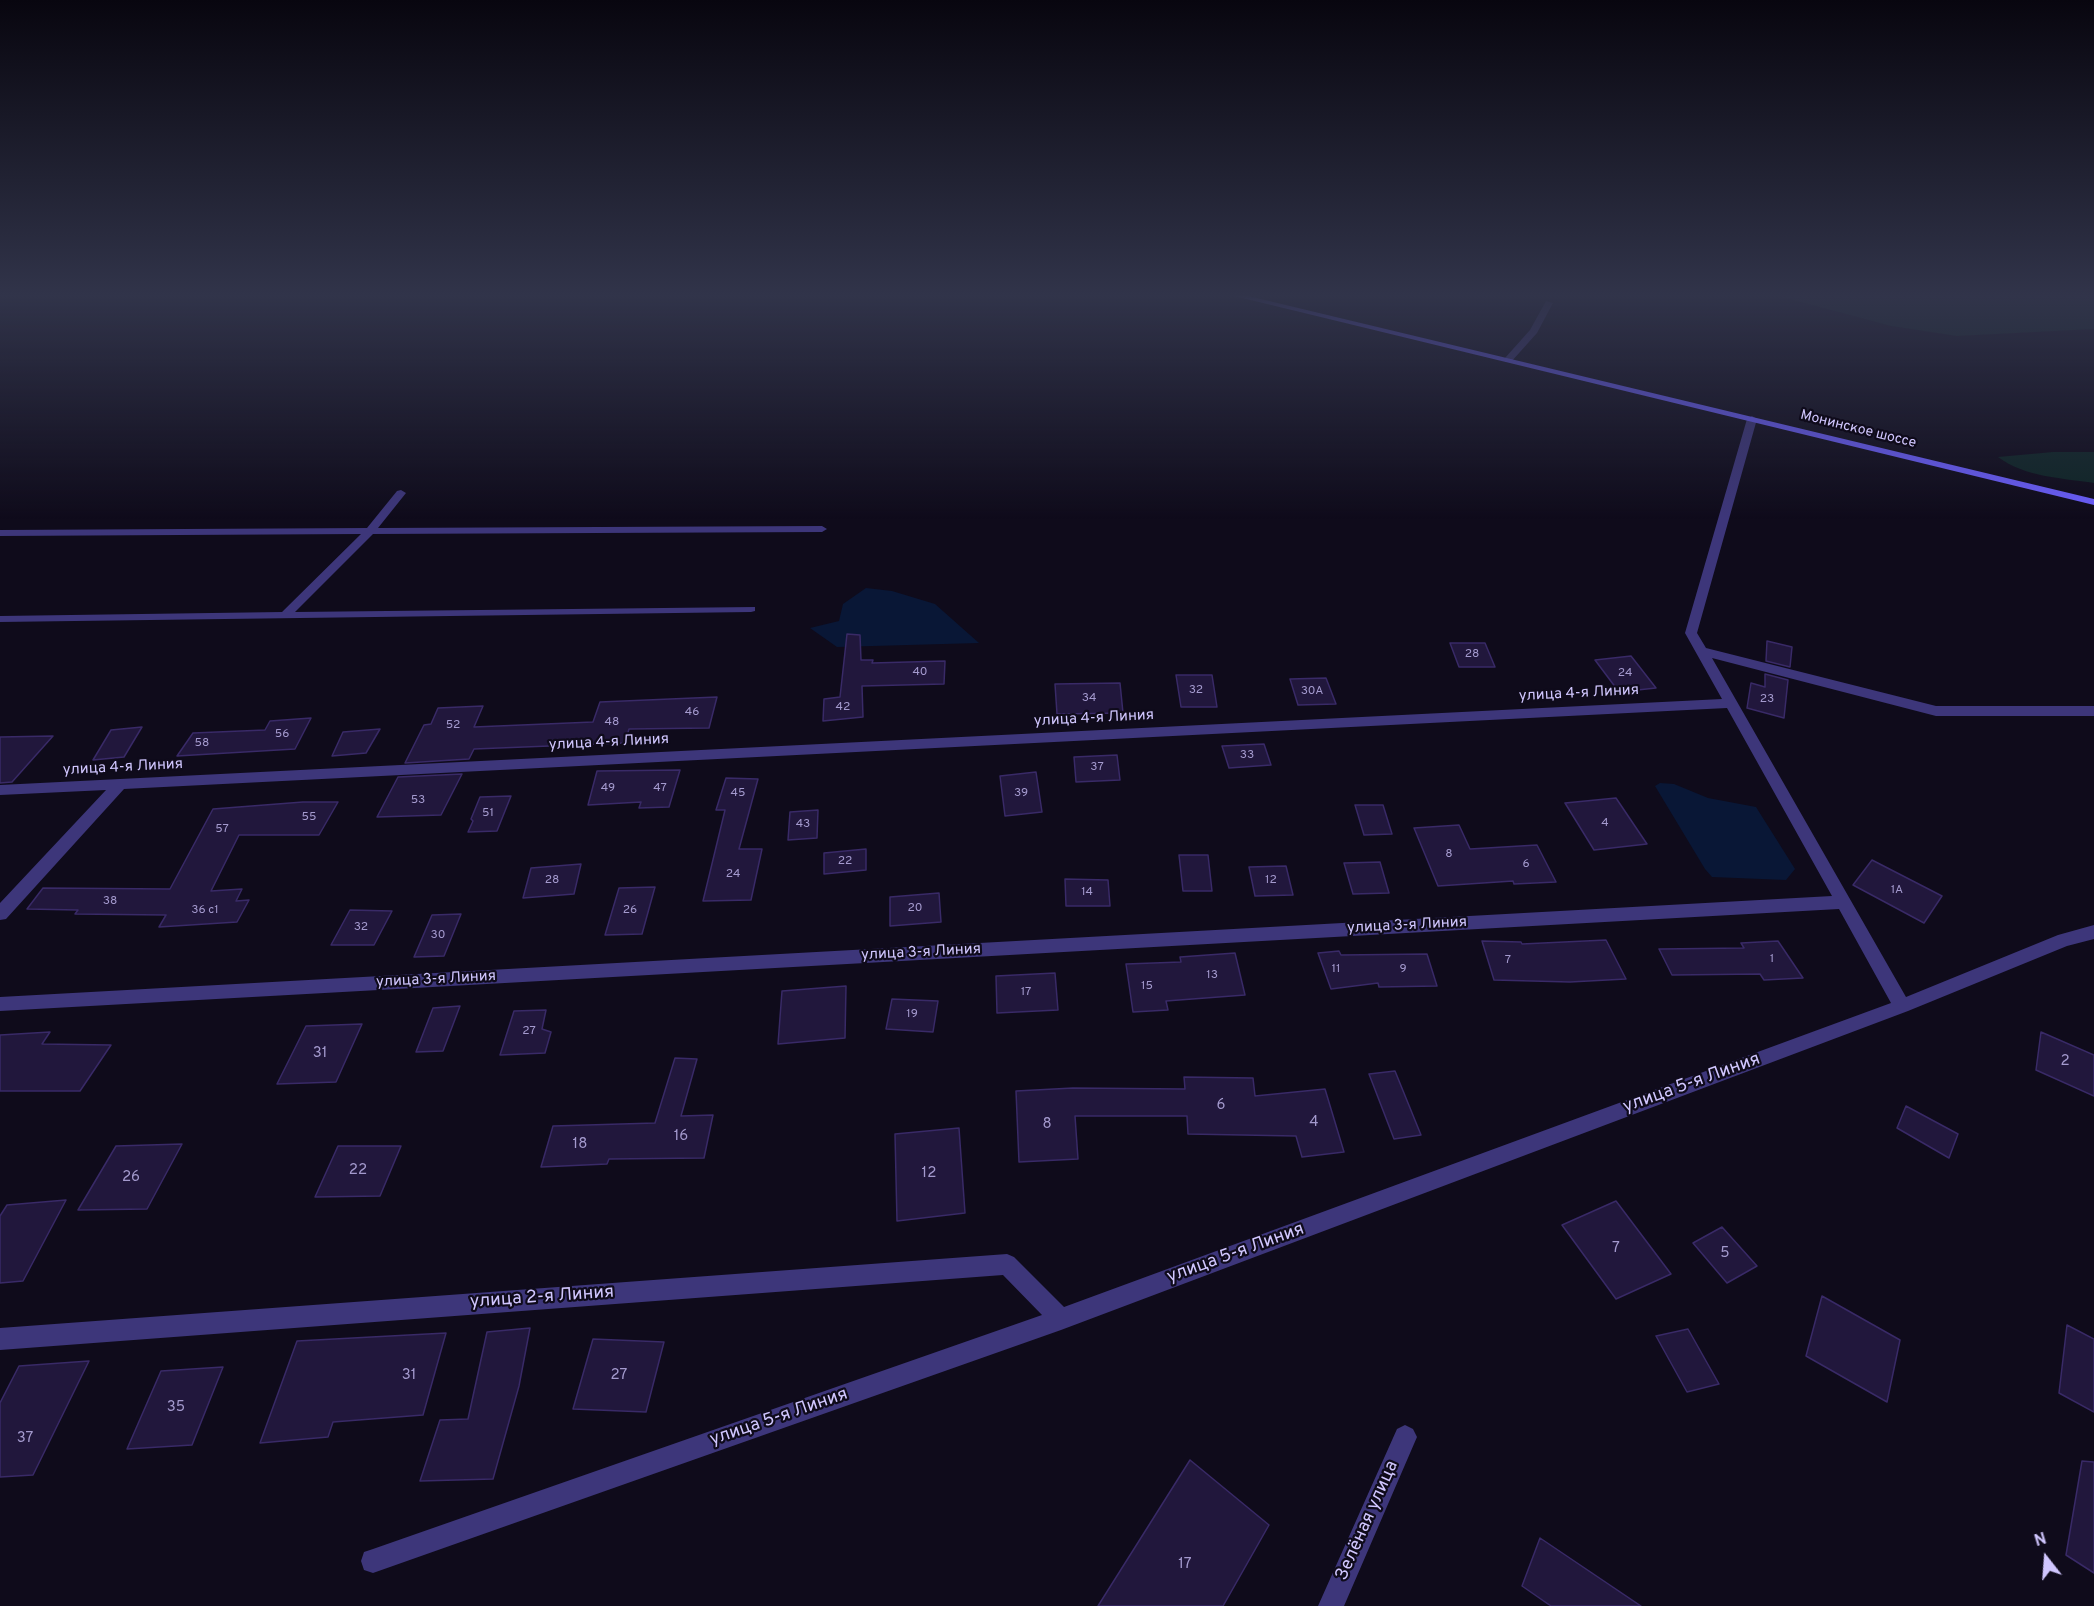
<!DOCTYPE html>
<html>
<head>
<meta charset="utf-8">
<style>
  body { margin:0 }
  #map { position:relative; width:2094px; height:1606px; overflow:hidden; background:#0f0b1b; font-family:Overpass,sans-serif }
  canvas { display:block }
  .north { position:absolute; left:2016px; top:1528px; width:60px; height:60px; -webkit-text-stroke:4px #0f0b1b; paint-order:stroke; rotate:343deg; font-size:16px; font-weight:700; line-height:24px; text-align:center; color:#d0c6fe }
  .north::after { content:''; display:block; margin:auto; width:21px; height:27px; background:#d0c6fe; clip-path:polygon(50% 0,100% 100%,50% 72%,0 100%) }
</style>
</head>
<body>
<div id="map">
<canvas width="2094" height="1606"></canvas>
<div class="north">N</div>
</div>
<script>
const c = document.querySelector('canvas').getContext('2d');
c.lineJoin = 'round';
function paint(path, color) {
  c.fillStyle = color;
  c.fill(path, 'evenodd');
}
function strokePath(path, color, width, dash) {
  c.strokeStyle = color;
  c.lineWidth = width;
  c.lineCap = dash ? 'butt' : 'round';
  c.setLineDash(dash || []);
  c.stroke(path);
}
function drawText(font, color, halo, rows, align = 'center') {
  c.font = font + ' Overpass,sans-serif';
  c.lineWidth = 4.5;
  c.setLineDash([]);
  c.textBaseline = 'middle';
  c.strokeStyle = halo;
  c.fillStyle = color;
  for (const [text, x, y, turn = 0] of rows) {
    c.save();
    c.translate(x, y);
    c.rotate((+turn || 0) * Math.PI / 180);
    c.textAlign = isNaN(turn) ? turn : align;
    if (halo) c.strokeText(text, 0, 0);
    c.fillText(text, 0, 0);
    c.restore();
  }
}
const green = new Path2D(`
  M 1771,294 L 2094,294 L 2094,329 L 1957,336 L 1891,326 Z
  M 2053,452 L 2094,452 L 2094,483 C 2061,478 2025,477 1998,457 Z`);
const water = new Path2D(`
  M 866,588 L 892,591 L 935,604 L 979,643 L 837,647 L 810,628 L 839,621 L 843,604 Z
  M 1660,783 L 1674,784 L 1708,798 L 1756,807 L 1795,869 L 1786,880 L 1712,877 L 1705,869 L 1655,786 Z`);
const building = new Path2D(`
  M 847,634 L 860,635 L 861,660 L 873,660 L 872,663 L 945,661 L 944,684 L 862,686 L 863,717 L 823,721 L 824,699 L 840,697 Z
  M 1767,641 L 1792,647 L 1790,667 L 1766,661 Z
  M 1450,643 L 1485,643 L 1495,667 L 1459,667 Z
  M 1631,656 L 1656,688 L 1619,692 L 1595,660 Z
  M 1765,674 L 1788,680 L 1784,718 L 1747,708 L 1751,683 L 1765,687 Z
  M 1176,675 L 1212,675 L 1217,707 L 1181,707 Z
  M 1326,678 L 1336,704 L 1298,705 L 1290,679 Z
  M 1120,683 L 1123,713 L 1057,714 L 1055,684 Z
  M 717,697 L 709,728 L 629,729 L 625,743 L 474,749 L 469,759 L 405,763 L 424,725 L 431,724 L 438,708 L 483,706 L 474,727 L 593,722 L 600,702 Z
  M 311,718 L 295,749 L 177,756 L 193,733 L 265,730 L 270,721 Z
  M 142,727 L 124,757 L 93,760 L 111,730 Z
  M 380,729 L 366,753 L 332,756 L 343,732 Z
  M 53,736 L 12,782 L 0,783 L 0,737 Z
  M 1264,744 L 1271,765 L 1229,768 L 1222,746 Z
  M 1117,755 L 1120,780 L 1076,782 L 1074,757 Z
  M 680,770 L 669,807 L 639,808 L 641,802 L 588,805 L 597,771 Z
  M 1036,772 L 1042,812 L 1005,816 L 1000,776 Z
  M 462,774 L 441,815 L 377,817 L 398,777 Z
  M 726,778 L 758,779 L 739,849 L 762,849 L 751,900 L 703,901 L 725,810 L 716,810 Z
  M 511,796 L 497,831 L 468,832 L 473,821 L 471,819 L 480,797 Z
  M 1616,798 L 1647,844 L 1594,850 L 1565,803 Z
  M 303,802 L 338,802 L 319,835 L 239,835 L 211,891 L 242,889 L 236,901 L 249,900 L 237,922 L 159,927 L 166,915 L 75,914 L 78,910 L 27,909 L 43,888 L 170,889 L 213,809 Z
  M 1355,805 L 1383,805 L 1392,834 L 1364,835 Z
  M 818,810 L 817,838 L 788,840 L 790,812 Z
  M 1459,825 L 1470,849 L 1537,845 L 1556,882 L 1514,884 L 1513,881 L 1438,886 L 1414,828 Z
  M 866,849 L 866,870 L 824,874 L 824,853 Z
  M 1179,855 L 1208,855 L 1212,891 L 1183,891 Z
  M 1872,860 L 1942,896 L 1924,923 L 1853,885 Z
  M 1380,862 L 1389,893 L 1353,894 L 1344,863 Z
  M 581,864 L 574,894 L 523,898 L 531,868 Z
  M 1286,866 L 1293,895 L 1255,896 L 1249,867 Z
  M 1065,879 L 1108,880 L 1110,906 L 1066,906 Z
  M 655,887 L 642,934 L 605,935 L 619,888 Z
  M 939,893 L 941,922 L 890,926 L 890,897 Z
  M 350,910 L 392,911 L 374,945 L 331,945 Z
  M 461,914 L 444,956 L 414,957 L 432,915 Z
  M 1606,940 L 1626,979 L 1570,982 L 1494,980 L 1482,941 L 1521,942 L 1522,944 Z
  M 1778,941 L 1803,978 L 1764,980 L 1760,974 L 1672,975 L 1659,949 L 1744,948 L 1741,943 Z
  M 1339,951 L 1341,955 L 1427,954 L 1437,986 L 1379,987 L 1378,983 L 1331,989 L 1318,953 Z
  M 1235,953 L 1245,995 L 1166,1001 L 1168,1010 L 1133,1012 L 1126,964 L 1181,962 L 1180,957 Z
  M 1055,973 L 1058,1010 L 997,1013 L 996,976 Z
  M 846,986 L 845,1038 L 778,1044 L 782,991 Z
  M 892,999 L 938,1001 L 933,1032 L 886,1029 Z
  M 460,1006 L 443,1051 L 416,1052 L 433,1008 Z
  M 546,1010 L 542,1029 L 551,1032 L 545,1053 L 500,1055 L 514,1011 Z
  M 362,1024 L 336,1082 L 277,1084 L 306,1026 Z
  M 50,1032 L 42,1044 L 111,1045 L 80,1091 L 0,1091 L 0,1035 Z
  M 2041,1032 L 2094,1055 L 2094,1096 L 2036,1070 Z
  M 675,1058 L 697,1059 L 681,1116 L 713,1115 L 704,1158 L 609,1159 L 607,1164 L 541,1167 L 553,1126 L 655,1123 Z
  M 1395,1071 L 1421,1135 L 1394,1139 L 1369,1074 Z
  M 1184,1077 L 1253,1078 L 1255,1096 L 1325,1089 L 1344,1152 L 1302,1157 L 1296,1136 L 1188,1134 L 1187,1116 L 1075,1116 L 1078,1159 L 1019,1162 L 1016,1091 L 1073,1088 L 1185,1089 Z
  M 1906,1106 L 1958,1134 L 1949,1158 L 1897,1128 Z
  M 959,1128 L 965,1213 L 897,1221 L 895,1134 Z
  M 182,1144 L 147,1209 L 78,1210 L 116,1146 Z
  M 338,1146 L 401,1146 L 380,1196 L 315,1197 Z
  M 66,1200 L 23,1281 L 0,1283 L 0,1216 L 7,1205 Z
  M 1616,1201 L 1671,1274 L 1616,1299 L 1562,1225 Z
  M 1722,1227 L 1757,1266 L 1727,1283 L 1693,1243 Z
  M 1822,1296 L 1900,1340 L 1887,1402 L 1806,1356 Z
  M 2067,1325 L 2094,1339 L 2094,1412 L 2059,1393 Z
  M 530,1328 L 519,1386 L 493,1479 L 420,1481 L 440,1420 L 468,1419 L 487,1332 Z
  M 1688,1329 L 1719,1384 L 1687,1392 L 1656,1336 Z
  M 446,1333 L 423,1415 L 333,1422 L 328,1437 L 260,1443 L 297,1341 Z
  M 593,1339 L 664,1342 L 646,1412 L 573,1409 Z
  M 89,1361 L 33,1475 L 0,1477 L 0,1403 L 19,1366 Z
  M 223,1367 L 192,1445 L 127,1449 L 161,1371 Z
  M 1190,1460 L 1269,1525 L 1223,1606 L 1098,1606 Z
  M 2082,1461 L 2094,1462 L 2094,1573 L 2066,1555 Z
  M 1540,1538 L 1641,1606 L 1551,1606 L 1522,1586 Z`);
const lane = new Path2D(`
  M 1546,301 L 1553,303 L 1537,333 L 1511,362 L 1505,362 L 1505,358 L 1530,330 Z
  M 401,490 L 406,493 L 378,528 L 822,526 L 827,529 L 822,532 L 373,534 L 295,612 L 755,607 L 755,611 L 751,612 L 0,622 L 0,616 L 282,612 L 361,534 L 0,536 L 0,530 L 367,528 L 397,491 Z`);
const street = new Path2D(`
  M 1752,416 L 1757,419 L 1697,633 L 1706,648 L 1936,706 L 2094,706 L 2094,716 L 1936,716 L 1712,658 L 1906,997 L 2058,935 L 2094,925 L 2094,939 L 2067,946 L 1908,1011 L 1061,1330 L 373,1573 L 364,1570 L 361,1561 L 364,1552 L 373,1549 L 1042,1315 L 1003,1275 L 0,1350 L 0,1328 L 1007,1254 L 1014,1257 L 1064,1307 L 1891,1003 L 1839,909 L 0,1011 L 0,997 L 1832,896 L 1727,708 L 124,789 L 6,919 L 0,920 L 0,903 L 106,790 L 0,795 L 0,785 L 1722,699 L 1685,633 L 1747,419 Z
  M 1405,1425 L 1413,1429 L 1417,1437 L 1344,1606 L 1318,1606 L 1397,1429 Z`);
const secondary = new Path2D(`
  M 1226,294 L 1240,294 L 2094,499 L 2094,505 Z`);
const numberNames = [
  ["28",1472,655],
  ["40",920,673],
  ["24",1625,674],
  ["32",1196,691],
  ["30А",1312,692],
  ["34",1089,699],
  ["23",1767,700],
  ["42",843,708],
  ["46",692,713],
  ["48",612,723],
  ["52",453,726],
  ["56",282,735],
  ["58",202,744],
  ["33",1247,756],
  ["37",1097,768],
  ["49",608,789],
  ["47",660,789],
  ["45",738,794],
  ["39",1021,794],
  ["53",418,801],
  ["51",488,814],
  ["55",309,818],
  ["4",1605,824],
  ["43",803,825],
  ["57",222,830],
  ["8",1449,855],
  ["22",845,862],
  ["6",1526,865],
  ["24",733,875],
  ["28",552,881],
  ["12",1271,881],
  ["1А",1897,891],
  ["14",1087,893],
  ["38",110,902],
  ["20",915,909],
  ["36 с1",205,911],
  ["26",630,911],
  ["32",361,928],
  ["30",438,936],
  ["1",1772,960],
  ["7",1508,961],
  ["11",1336,970],
  ["9",1403,970],
  ["13",1212,976],
  ["15",1147,987],
  ["17",1026,993],
  ["19",912,1015],
  ["27",529,1032]
];
const farStreetnames = [
  ["Монинское шоссе",1858,430,14]
];
const streetNames = [
  ["улица 4-я Линия",1579,694,-3],
  ["улица 4-я Линия",1094,719,-3],
  ["улица 4-я Линия",609,743,-3],
  ["улица 4-я Линия",123,768,-3],
  ["улица 3-я Линия",1407,926,-3],
  ["улица 3-я Линия",921,953,-3],
  ["улица 3-я Линия",436,980,-3]
];
const nearNumbernames = [
  ["31",320,1054],
  ["2",2065,1062],
  ["6",1221,1106],
  ["4",1314,1123],
  ["8",1047,1125],
  ["16",681,1137],
  ["18",580,1145],
  ["22",358,1171],
  ["12",929,1174],
  ["26",131,1178],
  ["7",1616,1249],
  ["5",1725,1254],
  ["31",409,1376],
  ["27",619,1376],
  ["35",176,1408],
  ["37",25,1439],
  ["17",1185,1565]
];
const nearStreetnames = [
  ["улица 5-я Линия",1692,1084,-20],
  ["улица 5-я Линия",1236,1254,-20],
  ["улица 2-я Линия",542,1298,-4],
  ["улица 5-я Линия",779,1418,-19],
  ["Зелёная улица",1368,1521,-66]
];
paint(green, '#0e2425');
paint(water, '#091736');
paint(building, '#21173c');
strokePath(building, '#392a67', 1.5);
paint(lane, '#3d367a');
paint(street, '#3d367a');
paint(secondary, '#6b5efd');
const sky = c.createLinearGradient(0, 0, 0, 519);
sky.addColorStop(0, '#08060f');
sky.addColorStop(0.57, '#31344a');
sky.addColorStop(1, '#31344a00');
c.fillStyle = sky;
c.fillRect(0, 0, 2094, 519);
drawText('12px', '#a49ace', null, numberNames);
drawText('14px', '#d0c6fe', '#0f0b1b', farStreetnames);
drawText('15px', '#d0c6fe', '#0f0b1b', streetNames);
drawText('15px', '#a49ace', null, nearNumbernames);
drawText('18px', '#d0c6fe', '#0f0b1b', nearStreetnames);
</script>
</body>
</html>
